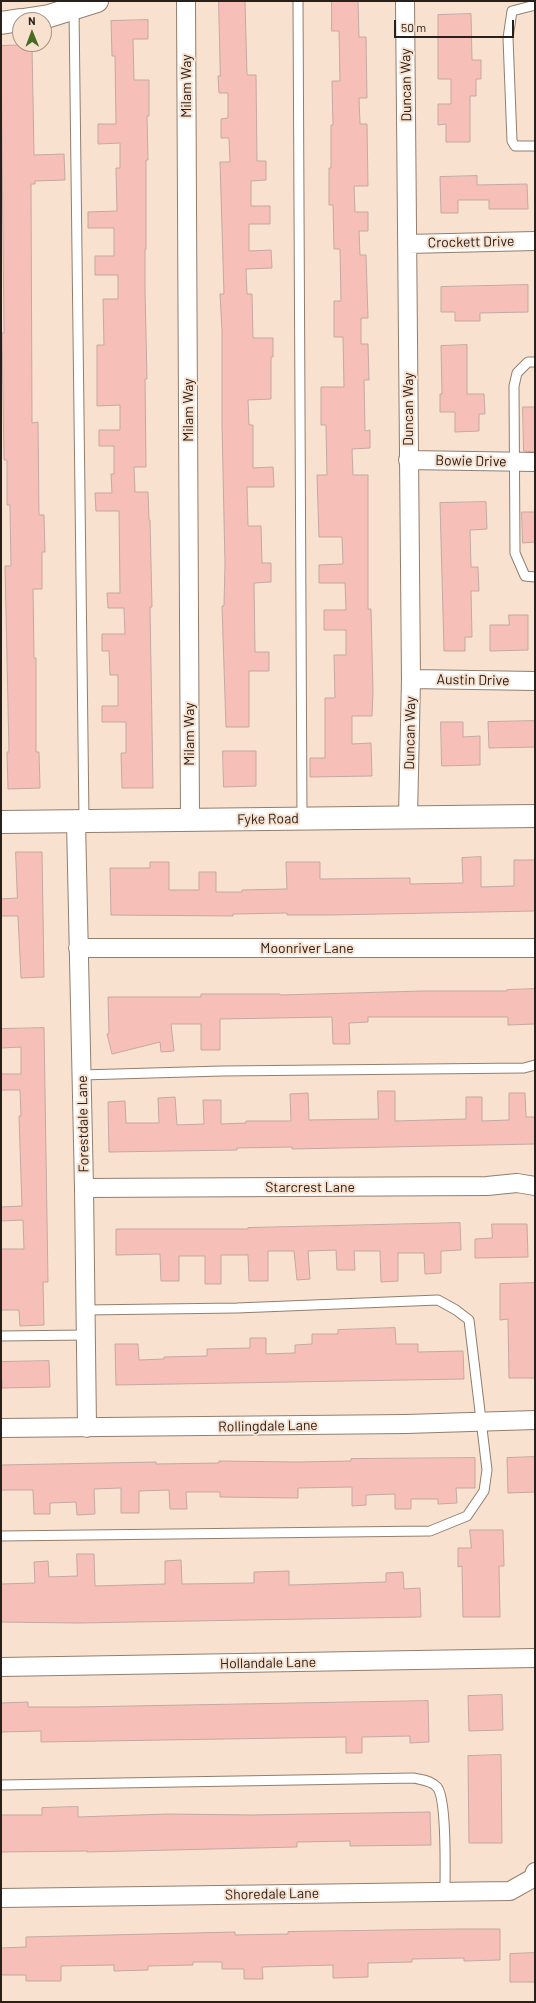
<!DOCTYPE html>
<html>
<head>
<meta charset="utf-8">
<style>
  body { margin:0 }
  #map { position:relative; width:536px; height:2003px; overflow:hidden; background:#f8e1cf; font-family:Barlow,sans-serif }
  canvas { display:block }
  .frame { position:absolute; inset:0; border:2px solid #28201a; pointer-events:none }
  .north { position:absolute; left:12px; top:12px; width:40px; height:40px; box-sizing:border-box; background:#f8e1cf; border:1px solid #a59487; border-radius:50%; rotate:359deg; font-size:11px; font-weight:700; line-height:16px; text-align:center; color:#28201a }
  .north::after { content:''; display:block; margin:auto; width:14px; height:18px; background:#486b23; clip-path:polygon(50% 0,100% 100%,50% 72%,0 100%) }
  .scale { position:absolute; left:394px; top:20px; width:120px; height:18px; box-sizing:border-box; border:2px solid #28201a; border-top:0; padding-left:5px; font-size:12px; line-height:14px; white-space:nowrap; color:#28201a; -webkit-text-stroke:3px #f8e1cf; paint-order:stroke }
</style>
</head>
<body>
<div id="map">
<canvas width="536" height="2003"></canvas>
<div class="frame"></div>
<div class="north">N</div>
<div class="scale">50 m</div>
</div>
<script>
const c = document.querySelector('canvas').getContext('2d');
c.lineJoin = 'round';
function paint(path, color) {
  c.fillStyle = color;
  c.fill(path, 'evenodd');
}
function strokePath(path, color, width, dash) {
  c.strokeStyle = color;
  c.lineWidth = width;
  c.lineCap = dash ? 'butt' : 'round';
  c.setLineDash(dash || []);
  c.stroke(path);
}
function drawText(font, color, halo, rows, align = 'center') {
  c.font = font + ' Barlow,sans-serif';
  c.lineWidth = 4;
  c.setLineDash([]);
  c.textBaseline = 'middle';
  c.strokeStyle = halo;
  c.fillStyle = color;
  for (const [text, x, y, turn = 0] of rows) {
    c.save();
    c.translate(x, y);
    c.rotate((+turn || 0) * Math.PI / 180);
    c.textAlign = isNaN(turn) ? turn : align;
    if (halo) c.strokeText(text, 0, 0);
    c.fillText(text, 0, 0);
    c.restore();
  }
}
const building = new Path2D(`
  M 219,1 L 245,1 L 247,75 L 256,75 L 257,161 L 266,161 L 266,180 L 251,181 L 251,206 L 270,206 L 270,224 L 249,224 L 249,251 L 271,250 L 272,268 L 246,269 L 247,294 L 252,294 L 253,338 L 273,338 L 273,357 L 271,357 L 271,399 L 248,400 L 249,425 L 253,425 L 253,468 L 273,467 L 274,487 L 247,487 L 248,526 L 261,526 L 262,563 L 271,563 L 271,582 L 254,583 L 255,652 L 269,652 L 269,671 L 249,671 L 249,727 L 226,727 L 222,606 L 224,606 L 225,564 L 222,425 L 222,331 L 220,294 L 224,294 L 220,162 L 230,162 L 229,138 L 221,138 L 221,119 L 228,118 L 228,93 L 219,93 L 218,76 L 220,76 Z
  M 332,1 L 358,1 L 359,37 L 366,37 L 367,98 L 359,98 L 360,124 L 367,124 L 368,186 L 354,186 L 355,212 L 368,212 L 368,231 L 359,231 L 360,255 L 366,255 L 368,318 L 361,318 L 361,344 L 368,344 L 369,380 L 364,380 L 365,431 L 370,430 L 370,448 L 352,449 L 353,475 L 368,475 L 368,609 L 371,609 L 373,692 L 372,716 L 352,716 L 352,744 L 371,743 L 372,776 L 310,777 L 310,758 L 325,758 L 325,698 L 335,698 L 334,655 L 346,655 L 346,630 L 324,630 L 324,610 L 346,610 L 345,583 L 319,583 L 319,565 L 343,564 L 342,537 L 319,537 L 317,475 L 327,475 L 326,425 L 321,425 L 321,387 L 344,387 L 343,337 L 334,337 L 334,301 L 341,301 L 340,249 L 334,249 L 333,205 L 329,205 L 329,168 L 331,168 L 331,125 L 333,125 L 332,81 L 340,81 L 339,31 L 332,31 Z
  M 471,14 L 472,60 L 481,60 L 481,79 L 476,79 L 476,96 L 470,96 L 470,142 L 446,142 L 446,124 L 438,125 L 438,104 L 451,104 L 451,79 L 438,79 L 438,15 Z
  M 148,20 L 148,39 L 133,39 L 134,80 L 149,80 L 149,116 L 147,116 L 148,160 L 146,160 L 146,249 L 145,249 L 145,291 L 147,379 L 145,379 L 146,467 L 134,467 L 135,492 L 148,492 L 149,520 L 150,520 L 152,607 L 150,607 L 153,788 L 122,788 L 121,753 L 126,753 L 126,722 L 102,722 L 102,706 L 118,706 L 118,675 L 110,675 L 109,651 L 102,651 L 102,634 L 125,634 L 124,608 L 108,608 L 107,593 L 120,593 L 119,511 L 96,511 L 95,493 L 112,493 L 111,474 L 114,474 L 114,446 L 99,446 L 99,430 L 120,430 L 120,405 L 97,406 L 97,345 L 104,345 L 103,299 L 118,299 L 118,275 L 95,275 L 95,256 L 114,256 L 114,228 L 88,228 L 88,212 L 117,211 L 116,168 L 120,168 L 120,143 L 98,144 L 98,124 L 116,124 L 115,56 L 112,56 L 111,21 Z
  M 32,45 L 34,155 L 64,154 L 65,180 L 35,181 L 35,184 L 31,184 L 32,423 L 38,422 L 39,515 L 44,515 L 45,552 L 42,552 L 42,589 L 33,589 L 34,658 L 36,658 L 36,752 L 39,752 L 40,788 L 8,789 L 7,752 L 9,752 L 5,566 L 11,566 L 10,505 L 7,505 L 7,460 L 4,460 L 2,333 L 4,333 L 1,46 Z
  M 477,176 L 477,185 L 527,184 L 528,209 L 489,209 L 489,200 L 458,200 L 458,213 L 441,213 L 440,177 Z
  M 528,285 L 528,312 L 480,313 L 480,321 L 455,321 L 455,312 L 441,312 L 441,287 Z
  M 467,345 L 467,394 L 484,394 L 485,414 L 479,414 L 479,431 L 455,432 L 455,412 L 440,412 L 440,394 L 442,394 L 441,346 Z
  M 523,407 L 535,407 L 535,452 L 524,451 Z
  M 486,502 L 487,529 L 470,530 L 471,567 L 478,567 L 479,591 L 471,591 L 472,637 L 465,637 L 465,651 L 444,651 L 440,503 Z
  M 522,512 L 535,512 L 535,542 L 523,543 Z
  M 509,615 L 528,615 L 528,650 L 490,651 L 490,625 L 509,625 Z
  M 535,721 L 535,747 L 489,748 L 488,722 Z
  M 441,722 L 463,722 L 463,737 L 480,736 L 480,765 L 442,766 Z
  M 223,751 L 256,751 L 256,786 L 224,787 Z
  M 16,852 L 42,852 L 44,977 L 21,978 L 18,916 L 1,916 L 1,899 L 17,898 Z
  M 481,857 L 481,887 L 514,886 L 514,860 L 535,860 L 535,911 L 331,915 L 287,915 L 287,913 L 233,914 L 233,916 L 111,915 L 110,868 L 150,868 L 150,862 L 169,862 L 169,890 L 199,890 L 199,872 L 216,872 L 216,892 L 242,892 L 242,890 L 287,889 L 286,862 L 320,862 L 320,879 L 410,878 L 410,884 L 463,883 L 462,858 Z
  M 535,989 L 535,1024 L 508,1025 L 508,1017 L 368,1017 L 368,1022 L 349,1023 L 350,1044 L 333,1044 L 332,1017 L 220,1019 L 220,1050 L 201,1050 L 201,1024 L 171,1024 L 174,1051 L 161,1052 L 160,1042 L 112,1054 L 107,1034 L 109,1033 L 108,997 L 201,997 L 201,994 L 280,994 L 280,995 L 423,991 L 507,991 L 507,990 Z
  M 44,1028 L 48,1282 L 43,1282 L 44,1325 L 20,1326 L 19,1310 L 1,1310 L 1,1249 L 24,1249 L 23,1220 L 1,1221 L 1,1207 L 22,1206 L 19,1116 L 21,1116 L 20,1090 L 1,1090 L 1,1074 L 21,1074 L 21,1047 L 1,1048 L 1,1029 Z
  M 378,1091 L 395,1091 L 395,1121 L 466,1119 L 466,1097 L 482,1097 L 482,1121 L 509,1120 L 509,1093 L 525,1093 L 526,1117 L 535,1117 L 535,1144 L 292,1149 L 292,1147 L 237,1148 L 237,1150 L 109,1152 L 108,1102 L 125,1101 L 126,1123 L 159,1123 L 158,1098 L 175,1097 L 177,1125 L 204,1124 L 203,1100 L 221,1100 L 221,1124 L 246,1123 L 246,1121 L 291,1121 L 290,1094 L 308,1093 L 309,1120 L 378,1119 Z
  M 460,1223 L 461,1250 L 441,1251 L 441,1273 L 425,1274 L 424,1253 L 398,1253 L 398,1281 L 381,1282 L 380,1251 L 354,1251 L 355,1270 L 337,1270 L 336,1250 L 308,1251 L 310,1279 L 297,1280 L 294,1251 L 268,1251 L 268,1281 L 249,1281 L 248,1255 L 221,1255 L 221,1284 L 205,1284 L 205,1256 L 179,1256 L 179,1281 L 161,1281 L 160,1254 L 116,1255 L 116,1229 L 248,1229 L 248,1228 Z
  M 492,1224 L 527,1224 L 528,1257 L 475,1258 L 475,1239 L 492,1238 Z
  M 535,1283 L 535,1378 L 509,1378 L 508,1319 L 500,1320 L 500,1284 Z
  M 395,1328 L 396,1344 L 418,1344 L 418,1352 L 463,1351 L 464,1379 L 116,1385 L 115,1344 L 138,1344 L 139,1360 L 164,1359 L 164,1357 L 207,1356 L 207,1349 L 250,1348 L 250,1338 L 266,1338 L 266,1354 L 295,1353 L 295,1345 L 312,1344 L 312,1334 L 338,1334 L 338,1330 Z
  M 49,1361 L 50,1387 L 2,1388 L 1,1362 Z
  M 535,1457 L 535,1492 L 508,1493 L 507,1458 Z
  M 475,1458 L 475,1488 L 456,1488 L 457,1503 L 438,1504 L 438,1499 L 411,1499 L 411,1509 L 395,1509 L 395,1494 L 366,1495 L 366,1505 L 352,1506 L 352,1487 L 298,1488 L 298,1498 L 220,1497 L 220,1492 L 186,1492 L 187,1509 L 170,1509 L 169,1490 L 139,1491 L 139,1513 L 121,1513 L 121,1488 L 94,1489 L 95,1514 L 77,1515 L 76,1502 L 50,1503 L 50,1514 L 34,1514 L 33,1490 L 1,1490 L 1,1465 L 156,1462 L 156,1464 L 219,1463 L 219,1461 L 297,1462 L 351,1461 L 351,1459 Z
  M 470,1530 L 503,1530 L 504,1566 L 499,1566 L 500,1617 L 463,1617 L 462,1566 L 458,1567 L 458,1548 L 471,1548 Z
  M 77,1554 L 94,1554 L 95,1586 L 165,1584 L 165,1561 L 181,1560 L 182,1584 L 254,1583 L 254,1572 L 289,1571 L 289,1585 L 386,1582 L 386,1573 L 403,1572 L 404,1589 L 420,1588 L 421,1617 L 78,1623 L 1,1622 L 1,1584 L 35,1583 L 34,1562 L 48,1561 L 49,1577 L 77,1576 Z
  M 502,1695 L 503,1730 L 469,1731 L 468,1696 Z
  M 428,1701 L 429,1742 L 410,1743 L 410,1736 L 362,1737 L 362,1753 L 346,1753 L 346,1737 L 41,1742 L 41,1731 L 1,1732 L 1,1703 L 28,1702 L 28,1707 L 76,1707 Z
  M 501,1755 L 502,1843 L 469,1843 L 468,1756 Z
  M 78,1807 L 78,1817 L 167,1814 L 252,1815 L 430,1812 L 431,1845 L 350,1846 L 350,1841 L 297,1842 L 297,1847 L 87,1852 L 87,1851 L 1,1852 L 1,1815 L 42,1815 L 42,1808 Z
  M 455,1929 L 500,1929 L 500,1960 L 464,1961 L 464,1958 L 412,1959 L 412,1962 L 368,1963 L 368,1977 L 333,1978 L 333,1965 L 262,1967 L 263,1979 L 244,1979 L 244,1969 L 222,1969 L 222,1962 L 193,1962 L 193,1965 L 148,1966 L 148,1970 L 114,1971 L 114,1965 L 61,1966 L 61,1981 L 26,1981 L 26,1975 L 1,1975 L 1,1948 L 26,1947 L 26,1937 L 235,1932 L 235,1935 L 288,1934 L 288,1932 Z
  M 535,1953 L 535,1982 L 510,1982 L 510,1954 Z`);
const lane = new Path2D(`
  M 298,1 L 302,818
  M 535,5 L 512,11 L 508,38 L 512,141 L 515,146 L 535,146
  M 74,9 L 84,821
  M 535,362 L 528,362 L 517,373 L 514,386 L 515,553 L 525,576 L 535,577
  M 81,1075 L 222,1071 L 524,1068 L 535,1065
  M 1,1336 L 86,1335
  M 1,1536 L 430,1531 L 467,1516 L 484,1491 L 487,1470 L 469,1320 L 456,1310 L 438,1300 L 237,1308 L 85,1310
  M 1,1785 L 414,1778 C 421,1780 431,1780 437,1787 C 447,1799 445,1872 445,1892`);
const street = new Path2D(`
  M 186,1 L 190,820
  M 405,1 L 411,679 L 408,817
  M 407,244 L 535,241
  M 408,460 L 535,462
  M 411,679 L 535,681
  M 76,821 L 84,1188 L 87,1428
  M 78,948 L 535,948
  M 84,1188 L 487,1186 L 517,1183 L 535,1186
  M 1,1428 L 406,1424 L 535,1420
  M 1,1667 L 535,1658
  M 1,1898 L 510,1891 L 533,1878 L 535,1872`);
const secondary = new Path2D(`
  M 23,20 L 49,16 L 97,1
  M 1,23 L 20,20
  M 1,822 L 535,816`);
const streetNames = [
  ["Duncan Way",406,85,-91],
  ["Milam Way",186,86,-90],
  ["Crockett Drive",471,242,-1],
  ["Duncan Way",408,409,-90],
  ["Milam Way",188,410,-90],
  ["Bowie Drive",471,461,1],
  ["Austin Drive",473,680,1],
  ["Duncan Way",410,733,-89],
  ["Milam Way",189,734,-90],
  ["Fyke Road",268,819,-1],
  ["Moonriver Lane",307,948],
  ["Forestdale Lane",83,1124,-91],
  ["Starcrest Lane",310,1187],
  ["Rollingdale Lane",268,1426,-1],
  ["Hollandale Lane",268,1663,-1],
  ["Shoredale Lane",272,1894,-1]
];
paint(building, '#f6c0b9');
strokePath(building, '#c5a7a3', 1);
strokePath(lane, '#937e6e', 11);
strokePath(street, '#937e6e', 20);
strokePath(secondary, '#937e6e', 24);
strokePath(lane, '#fff', 9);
strokePath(street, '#fff', 18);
strokePath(secondary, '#fff', 22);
drawText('14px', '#28201a', '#f8e1cf', streetNames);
</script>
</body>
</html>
